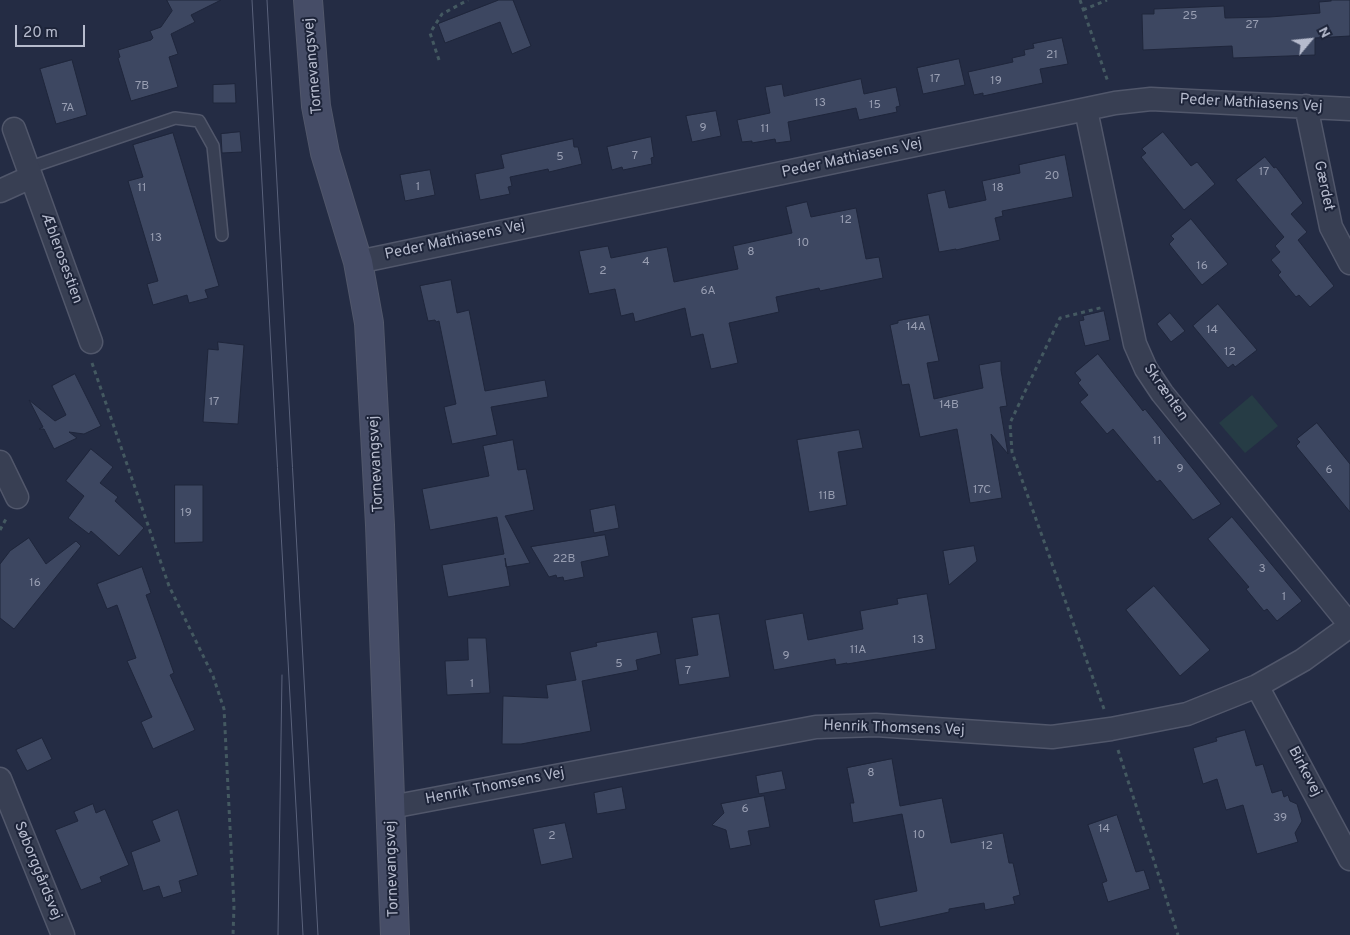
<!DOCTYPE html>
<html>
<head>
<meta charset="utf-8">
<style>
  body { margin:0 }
  #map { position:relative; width:1350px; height:935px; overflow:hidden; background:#242c44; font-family:Overpass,sans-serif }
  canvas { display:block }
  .north { position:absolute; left:1285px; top:15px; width:50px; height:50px; -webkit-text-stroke:4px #1d2439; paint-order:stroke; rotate:62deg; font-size:14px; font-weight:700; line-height:20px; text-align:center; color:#b6bbcd }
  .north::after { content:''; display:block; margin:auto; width:18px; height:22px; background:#b6bbcd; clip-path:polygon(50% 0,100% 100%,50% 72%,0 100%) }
  .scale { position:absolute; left:15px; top:25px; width:70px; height:22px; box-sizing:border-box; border:2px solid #b6bbcd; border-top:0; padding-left:6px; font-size:15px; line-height:18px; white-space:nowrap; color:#b6bbcd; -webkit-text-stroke:4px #1d2439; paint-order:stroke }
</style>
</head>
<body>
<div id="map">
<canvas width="1350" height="935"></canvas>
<div class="north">N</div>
<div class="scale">20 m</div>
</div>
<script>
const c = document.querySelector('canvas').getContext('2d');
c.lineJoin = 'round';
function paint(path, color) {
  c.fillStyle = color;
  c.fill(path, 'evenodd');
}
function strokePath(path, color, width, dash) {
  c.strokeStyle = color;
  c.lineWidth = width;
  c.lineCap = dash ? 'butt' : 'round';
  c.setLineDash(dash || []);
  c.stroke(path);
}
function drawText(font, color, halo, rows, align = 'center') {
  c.font = font + ' Overpass,sans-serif';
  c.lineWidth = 4;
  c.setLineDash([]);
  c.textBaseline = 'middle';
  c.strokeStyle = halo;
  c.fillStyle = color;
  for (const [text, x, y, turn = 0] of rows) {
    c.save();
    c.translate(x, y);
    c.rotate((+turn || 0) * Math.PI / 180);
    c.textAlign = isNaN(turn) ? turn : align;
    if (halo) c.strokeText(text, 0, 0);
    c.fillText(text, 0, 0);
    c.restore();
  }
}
const green = new Path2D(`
  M 1252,395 L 1278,426 L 1245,453 L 1219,423 Z`);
const building = new Path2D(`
  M 167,0 L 221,0 L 191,15 L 195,22 L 171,34 L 178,54 L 169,57 L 178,87 L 131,101 L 118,58 L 120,57 L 118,50 L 151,40 L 153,38 L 150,31 L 161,27 L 172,11 Z
  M 499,0 L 513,0 L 531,46 L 512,54 L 500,22 L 445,43 L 438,24 Z
  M 1331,0 L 1350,0 L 1350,36 L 1315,38 L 1315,55 L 1233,58 L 1232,46 L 1143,50 L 1142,14 L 1154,14 L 1154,9 L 1224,6 L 1225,18 L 1270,17 L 1320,13 L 1319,2 L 1331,1 Z
  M 1062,38 L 1068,64 L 1040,69 L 1043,83 L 983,96 L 983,93 L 974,95 L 968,72 L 1013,62 L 1012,58 L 1025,55 L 1024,50 L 1034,48 L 1033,44 Z
  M 959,59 L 965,85 L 923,94 L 917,68 Z
  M 72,60 L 87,115 L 56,124 L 40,69 Z
  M 861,79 L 864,94 L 896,87 L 900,106 L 896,107 L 897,112 L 859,120 L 856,108 L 788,122 L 791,141 L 776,143 L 775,139 L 752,143 L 752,141 L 742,142 L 737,120 L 770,113 L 765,87 L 782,84 L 784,96 Z
  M 235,84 L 236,103 L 213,103 L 213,85 Z
  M 716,111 L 721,136 L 692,142 L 686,116 Z
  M 240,132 L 242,152 L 222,153 L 221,134 Z
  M 1163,132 L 1191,166 L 1197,162 L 1215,184 L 1184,210 L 1141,157 L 1146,153 L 1142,149 Z
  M 173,133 L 219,286 L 205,290 L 208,298 L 189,303 L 187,295 L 153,305 L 147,284 L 158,281 L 128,181 L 143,177 L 133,145 Z
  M 651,137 L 654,157 L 651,158 L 652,164 L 623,170 L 622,167 L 612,170 L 607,147 Z
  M 573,139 L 574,147 L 578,147 L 582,164 L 549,172 L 548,169 L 510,177 L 512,186 L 508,187 L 510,194 L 480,200 L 475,174 L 504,168 L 501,155 Z
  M 1065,155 L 1073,197 L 1002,211 L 1003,216 L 995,218 L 1000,240 L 956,250 L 956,249 L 939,252 L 927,194 L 945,190 L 949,208 L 986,200 L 982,181 L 1020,173 L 1019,165 Z
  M 1265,157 L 1274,168 L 1276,167 L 1303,203 L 1291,214 L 1307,232 L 1298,240 L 1334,286 L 1310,307 L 1299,295 L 1296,297 L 1278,275 L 1281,272 L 1271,260 L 1280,252 L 1275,246 L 1284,237 L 1236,180 Z
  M 430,170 L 435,195 L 405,201 L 400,175 Z
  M 807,202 L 811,217 L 856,208 L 866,259 L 879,257 L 883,278 L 820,291 L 819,288 L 776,297 L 779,312 L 729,323 L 738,363 L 711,369 L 703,334 L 691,337 L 685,308 L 635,322 L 633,313 L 621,316 L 615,289 L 589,294 L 579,251 L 608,246 L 611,258 L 667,247 L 674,282 L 738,269 L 733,246 L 792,233 L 786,207 Z
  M 1191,219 L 1228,264 L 1202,285 L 1169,244 L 1174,239 L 1171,236 Z
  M 451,280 L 457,313 L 469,310 L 485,391 L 545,380 L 548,397 L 491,407 L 497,435 L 452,444 L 444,407 L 456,404 L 439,321 L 436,322 L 435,320 L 428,321 L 420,286 Z
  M 1218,304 L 1257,350 L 1235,367 L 1233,364 L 1228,368 L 1193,326 Z
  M 1104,311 L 1110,340 L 1085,346 L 1079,321 L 1084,320 L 1083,316 Z
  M 1170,313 L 1185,331 L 1171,342 L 1157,324 Z
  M 929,315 L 939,361 L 927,363 L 934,399 L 983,388 L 979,365 L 1001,361 L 1001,370 L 1007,406 L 1000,407 L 1008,454 L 991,434 L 1002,498 L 970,503 L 957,429 L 920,437 L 909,384 L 902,385 L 890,325 L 898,323 L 898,321 Z
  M 218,342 L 244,345 L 238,424 L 203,422 L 208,349 L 218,350 Z
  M 1098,354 L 1143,411 L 1145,409 L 1221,504 L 1193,520 L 1160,480 L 1157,482 L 1113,429 L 1107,434 L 1080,402 L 1088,395 L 1078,383 L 1081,380 L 1075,373 Z
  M 75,374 L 101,426 L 84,434 L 69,432 L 77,438 L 54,449 L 44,429 L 39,429 L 43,427 L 29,400 L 55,421 L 66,415 L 52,386 Z
  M 1317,423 L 1350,464 L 1350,512 L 1296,446 L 1300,442 L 1297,439 Z
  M 859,430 L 863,448 L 838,452 L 847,505 L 809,512 L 797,440 Z
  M 513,440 L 518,470 L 526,469 L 534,510 L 505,516 L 530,563 L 506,567 L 505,558 L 510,586 L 448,597 L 442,565 L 504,554 L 497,517 L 430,530 L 422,489 L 489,476 L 483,446 Z
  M 91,449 L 113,467 L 100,483 L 118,497 L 115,501 L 144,528 L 119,556 L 91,531 L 89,534 L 68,518 L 84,496 L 66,481 Z
  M 175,485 L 203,485 L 203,542 L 175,543 Z
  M 615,505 L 619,528 L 594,533 L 590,510 Z
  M 1232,517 L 1302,601 L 1277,621 L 1267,609 L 1264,611 L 1246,589 L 1249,587 L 1208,539 Z
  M 605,535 L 609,556 L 581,562 L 584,577 L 564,581 L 563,577 L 557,578 L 556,575 L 549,577 L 531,547 Z
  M 29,538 L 46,564 L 76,541 L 81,546 L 14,629 L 0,618 L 0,564 L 10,551 Z
  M 974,546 L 977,561 L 949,585 L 943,551 Z
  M 142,567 L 151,593 L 146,595 L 174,673 L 170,675 L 195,730 L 153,749 L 141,722 L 152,717 L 127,661 L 136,658 L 117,605 L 107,609 L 97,584 Z
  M 1154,586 L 1210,650 L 1180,676 L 1126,610 Z
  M 927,594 L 936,649 L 847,664 L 847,663 L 836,665 L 835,659 L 774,670 L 765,620 L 803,613 L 808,640 L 863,629 L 860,611 L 898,604 L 897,599 Z
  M 719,614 L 730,677 L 679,685 L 675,659 L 698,655 L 692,618 Z
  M 657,632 L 661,654 L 636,660 L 638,670 L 582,681 L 591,731 L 521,744 L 502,744 L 503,696 L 548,698 L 546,685 L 576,680 L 570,652 L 597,646 L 596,643 Z
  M 468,638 L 486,638 L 490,693 L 447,695 L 445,661 L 468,660 Z
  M 1245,730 L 1256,766 L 1263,764 L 1272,793 L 1282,790 L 1284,797 L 1288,795 L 1290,801 L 1297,804 L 1302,821 L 1295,833 L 1298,842 L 1257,854 L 1243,805 L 1226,810 L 1217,779 L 1203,784 L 1193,748 L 1217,741 L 1216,738 Z
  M 42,738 L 52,759 L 27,771 L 16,750 Z
  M 892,759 L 900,806 L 942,798 L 951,843 L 1003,833 L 1009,863 L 1013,863 L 1020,895 L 1013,897 L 1015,904 L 985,910 L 984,903 L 949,909 L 949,912 L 880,927 L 874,900 L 917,891 L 902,814 L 853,823 L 850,803 L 854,803 L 847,768 Z
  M 782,771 L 786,789 L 759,794 L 756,776 Z
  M 622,787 L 626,809 L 597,814 L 594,793 Z
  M 764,796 L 770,827 L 748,831 L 751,845 L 730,849 L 726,830 L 712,825 L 724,813 L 721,804 Z
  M 93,804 L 96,813 L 105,809 L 129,865 L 100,877 L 102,882 L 81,890 L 55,830 L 78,821 L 74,812 Z
  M 178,810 L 198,875 L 179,881 L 182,892 L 163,898 L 159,886 L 143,891 L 131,852 L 160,841 L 152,821 Z
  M 1117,815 L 1136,872 L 1144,870 L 1150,889 L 1108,902 L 1102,883 L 1107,881 L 1088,825 Z
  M 565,823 L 573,858 L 541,865 L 533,829 Z`);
const path = new Path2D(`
  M 1080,0 L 1108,82
  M 1083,10 L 1107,0
  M 439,60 L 430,33 L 442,14 L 468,0
  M 92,363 L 169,586 L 213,676 L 224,709 L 234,906 L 233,935
  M 0,530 L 7,517
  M 1104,709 L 1012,452 L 1010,423 L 1060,318 L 1104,307
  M 1118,750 L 1178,935`);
const lane = new Path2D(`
  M 28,168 L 175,118 L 199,121 L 213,146 L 222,235`);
const street = new Path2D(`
  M 1306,106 L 1331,227 L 1350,263
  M 1086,110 L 1135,344 L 1146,369 L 1162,393 L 1350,625
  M 14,129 L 91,342
  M 0,191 L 31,177
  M 358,262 L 1115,103 L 1151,99 L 1350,109
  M 0,462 L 17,497
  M 1257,686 L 1350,859
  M 0,779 L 63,935
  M 391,807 L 816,727 L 876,725 L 1052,737 L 1111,729 L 1187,714 L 1257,686 L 1303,660 L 1350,626`);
const secondary = new Path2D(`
  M 308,0 L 316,106 L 325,153 L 358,262 L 369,323 L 380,525 L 395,935`);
const tram = new Path2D(`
  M 252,0 L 303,935
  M 267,0 L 318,935
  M 278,935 L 282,675`);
const numberNames = [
  ["25",1190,17],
  ["27",1252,26],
  ["21",1052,56],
  ["17",935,80],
  ["19",996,82],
  ["7B",142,87],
  ["13",820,104],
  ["15",875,106],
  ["7A",68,109],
  ["9",703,129],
  ["11",765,130],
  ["7",635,157],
  ["5",560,158],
  ["17",1264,173],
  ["20",1052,177],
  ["1",418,188],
  ["11",142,189],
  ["18",998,189],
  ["12",846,221],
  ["13",156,239],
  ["10",803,244],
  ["8",751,253],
  ["4",646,263],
  ["16",1202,267],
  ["2",603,272],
  ["6A",708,292],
  ["14A",916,328],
  ["14",1212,331],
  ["12",1230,353],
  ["17",214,403],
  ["14B",949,406],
  ["11",1157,442],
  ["9",1180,470],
  ["6",1329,471],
  ["17C",982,491],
  ["11B",827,497],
  ["19",186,514],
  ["22B",564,560],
  ["3",1262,570],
  ["16",35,584],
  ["1",1284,598],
  ["13",918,641],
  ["11A",858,651],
  ["9",786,657],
  ["5",619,665],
  ["7",688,672],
  ["1",472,685],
  ["8",871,774],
  ["6",745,810],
  ["39",1280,819],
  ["14",1104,830],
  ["10",919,836],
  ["2",552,837],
  ["12",987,847]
];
const streetNames = [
  ["Tornevangsvej",314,66,-95],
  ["Peder Mathiasens Vej",1251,104,3],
  ["Peder Mathiasens Vej",852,159,-12],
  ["Gærdet",1323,186,78],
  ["Peder Mathiasens Vej",455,241,-12],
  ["Æblerosestien",61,259,70],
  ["Skrænten",1165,393,55],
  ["Tornevangsvej",377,464,-93],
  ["Henrik Thomsens Vej",894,729,2],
  ["Birkevej",1304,772,62],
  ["Henrik Thomsens Vej",495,787,-11],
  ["Tornevangsvej",393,869,-92],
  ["Søborggårdsvej",37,871,68]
];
paint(green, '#263c45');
paint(building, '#3d4761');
strokePath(building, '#1f263b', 1);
strokePath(lane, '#51576b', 14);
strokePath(street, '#51576b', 25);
strokePath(secondary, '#51576b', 30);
strokePath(path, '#445961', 3, [4, 4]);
strokePath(lane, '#383f53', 11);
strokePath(street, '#383f53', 22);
strokePath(secondary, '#464d67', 28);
strokePath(tram, '#5a627b', 1);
drawText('12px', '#989eb2', null, numberNames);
drawText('15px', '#b6bbcd', '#1d2439', streetNames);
</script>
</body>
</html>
